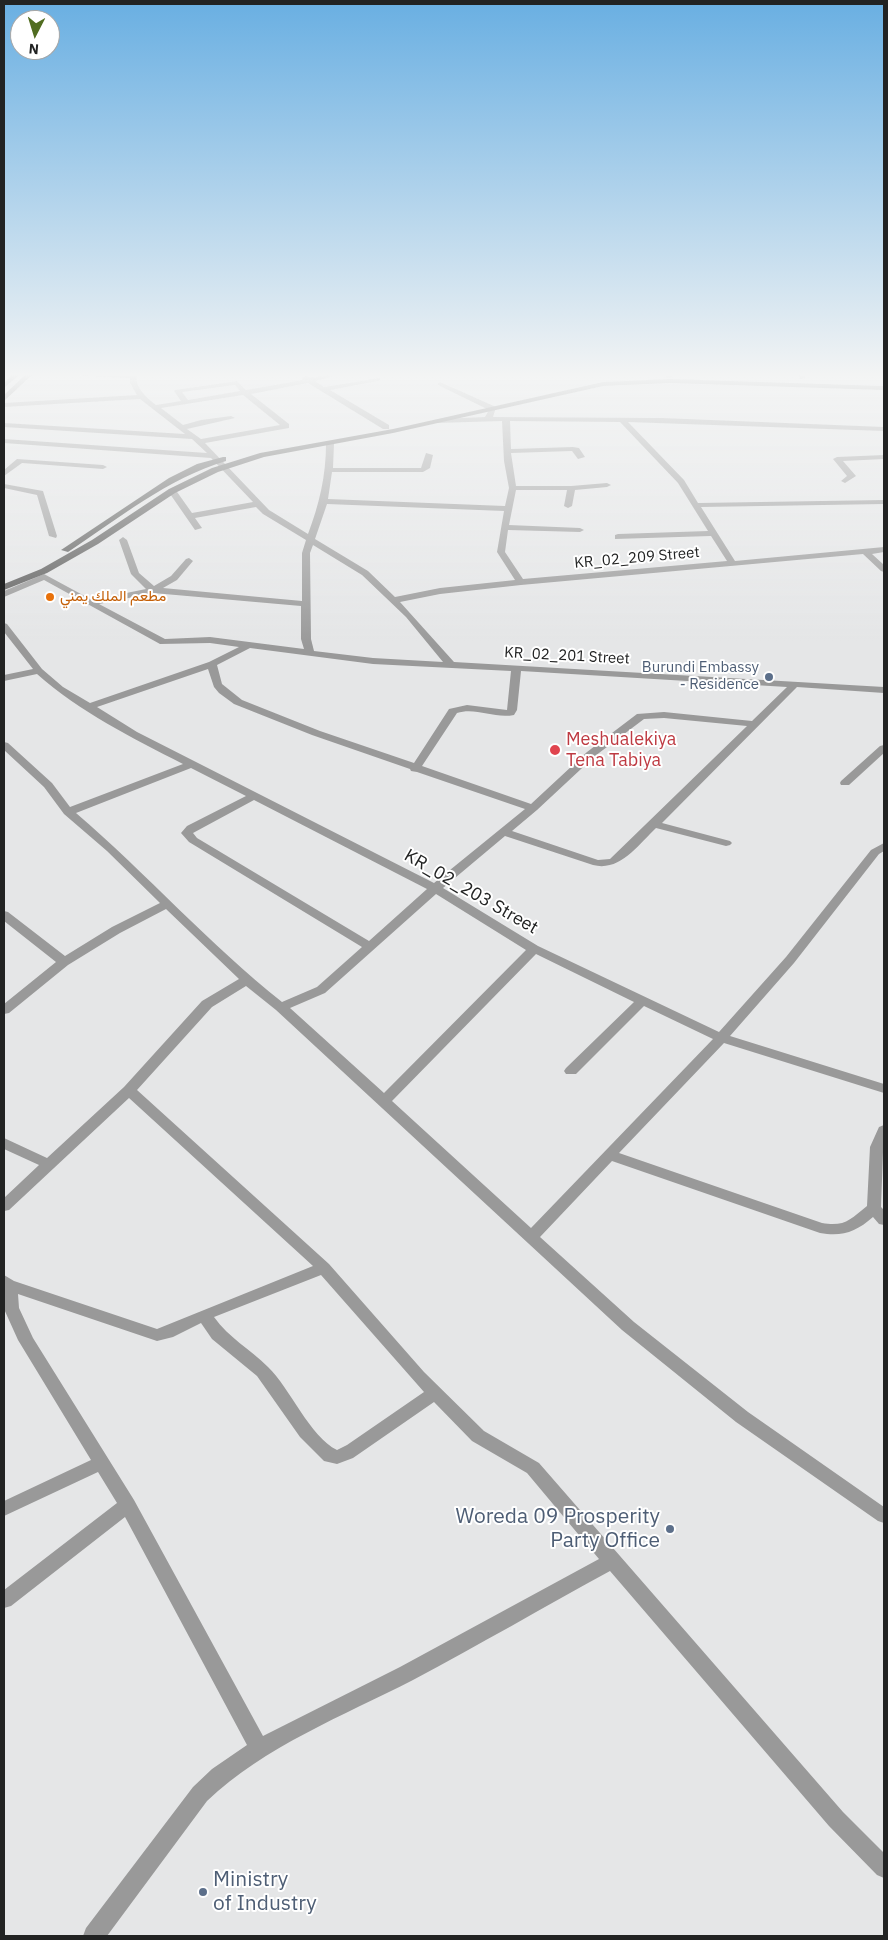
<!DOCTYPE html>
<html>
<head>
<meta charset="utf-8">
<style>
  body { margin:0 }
  #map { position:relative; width:888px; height:1940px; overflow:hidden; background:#e5e6e7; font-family:"IBM Plex Sans",sans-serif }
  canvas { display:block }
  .frame { position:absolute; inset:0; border:5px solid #222323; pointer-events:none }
  .north { position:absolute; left:10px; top:10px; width:50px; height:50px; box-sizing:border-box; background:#fff; border:1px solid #a7a7a7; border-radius:50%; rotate:185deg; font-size:14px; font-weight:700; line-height:20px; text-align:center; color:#222323 }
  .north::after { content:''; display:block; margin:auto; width:18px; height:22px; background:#516d21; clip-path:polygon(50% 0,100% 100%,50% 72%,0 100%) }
</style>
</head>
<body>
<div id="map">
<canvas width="888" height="1940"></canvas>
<div class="frame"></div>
<div class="north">N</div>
</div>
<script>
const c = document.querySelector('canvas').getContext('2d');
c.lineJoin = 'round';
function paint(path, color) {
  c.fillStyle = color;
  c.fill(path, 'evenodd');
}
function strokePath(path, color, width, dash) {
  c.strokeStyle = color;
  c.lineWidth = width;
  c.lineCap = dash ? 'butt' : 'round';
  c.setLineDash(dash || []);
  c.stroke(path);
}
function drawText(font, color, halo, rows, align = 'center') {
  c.font = font + ' "IBM Plex Sans",Vazirmatn,sans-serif';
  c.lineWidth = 4;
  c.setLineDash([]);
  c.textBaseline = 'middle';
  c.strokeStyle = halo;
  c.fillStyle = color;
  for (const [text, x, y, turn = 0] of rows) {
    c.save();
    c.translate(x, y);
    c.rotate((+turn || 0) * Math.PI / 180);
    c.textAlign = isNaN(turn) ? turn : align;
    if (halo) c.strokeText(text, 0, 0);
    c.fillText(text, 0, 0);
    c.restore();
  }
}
const minor = new Path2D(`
  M 58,374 L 136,374 C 136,389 145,396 156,405 L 181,401 L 174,391 L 175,390 L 237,381 L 246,390 L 303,380 L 302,378 L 305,376 C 314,380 329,374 340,374 L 315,381 L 324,387 L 380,378 L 380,380 L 378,381 L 330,390 L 389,425 L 389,429 L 383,429 L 308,383 L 251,394 L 289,424 L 289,428 L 205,443 L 269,510 L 308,534 C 319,505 326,476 326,444 L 330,442 L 334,444 L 333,468 L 421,468 L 426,453 L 433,455 L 430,468 L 423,472 L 332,472 L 328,499 L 505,506 L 509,488 L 504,461 L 502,421 L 436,423 L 435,421 L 439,419 L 485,417 L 489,410 L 438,385 L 438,383 L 440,382 L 496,407 L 493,417 L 662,418 L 884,427 L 884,431 L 628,422 L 684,480 L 698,503 L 884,500 L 884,504 L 701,507 L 735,561 L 884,547 L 884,552 L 872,554 L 884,565 L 884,572 L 881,571 L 863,554 L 521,585 L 440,594 L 400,602 L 454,662 L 884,687 L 884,693 L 797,687 L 662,823 L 730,841 L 732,843 L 730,845 L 726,846 L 656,828 C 638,845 620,872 593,865 L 505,836 L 443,888 L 538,946 L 719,1032 L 786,957 L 871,850 L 884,843 L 884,851 L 879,854 L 794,963 L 730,1036 L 884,1084 L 884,1093 L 724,1043 L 619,1153 L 822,1223 C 844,1227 850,1220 867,1206 L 870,1147 L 879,1127 L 884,1125 L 881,1207 L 884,1210 L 884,1225 L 879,1224 L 873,1217 C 856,1232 842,1237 820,1233 L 612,1161 L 540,1237 L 634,1322 L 748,1412 L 884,1507 L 884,1523 L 878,1521 L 736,1422 L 622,1330 L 276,1010 L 246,986 L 212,1007 L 137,1090 L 329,1264 L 424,1372 L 484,1431 L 539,1463 L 843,1812 L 884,1853 L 884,1878 L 877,1875 L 829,1826 L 610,1571 C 544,1607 479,1645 413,1680 C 343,1716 265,1746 207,1801 L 107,1936 L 83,1936 L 86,1928 L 193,1787 L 212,1769 L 247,1745 L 125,1517 L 11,1606 L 4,1608 L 4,1590 L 117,1503 L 98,1472 L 4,1516 L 4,1501 L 91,1460 L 18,1340 L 4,1309 L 4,1275 L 14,1281 L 157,1329 L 313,1266 L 129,1098 L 9,1210 L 4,1211 L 4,1198 L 39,1165 L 4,1149 L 4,1138 L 47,1158 L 124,1087 L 202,1001 L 239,979 L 166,909 L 120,933 L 68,965 L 9,1013 L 4,1014 L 4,1004 L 56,962 L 4,921 L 4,911 L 8,912 L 65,956 L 112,927 L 160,903 L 107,851 L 64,814 L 44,787 L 4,750 L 4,742 L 8,743 L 52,783 L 70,807 L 183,764 C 132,738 80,712 37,674 L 4,681 L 4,675 L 33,669 L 4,632 L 4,623 L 7,624 L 42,669 L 63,687 L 90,703 L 209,662 L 239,647 L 210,643 L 160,644 L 44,580 L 4,597 L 4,591 L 44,574 L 92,600 L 146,589 L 131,574 L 119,540 L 123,537 L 127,540 L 139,573 L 154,586 L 171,576 L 186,559 L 189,558 L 193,561 L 177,580 L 163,588 L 302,601 L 302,553 L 306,540 L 263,514 L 256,507 L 195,518 L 202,528 L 195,530 L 168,491 L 169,489 L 175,489 L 192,513 L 253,502 L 211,458 L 4,443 L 4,439 L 207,453 L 192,439 L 4,427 L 4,423 L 185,434 L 140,399 L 4,407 L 4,403 L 137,395 L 130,383 L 130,378 ZM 235,385 L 240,391 L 188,400 L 182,392 ZM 243,395 L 280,425 L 201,439 L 187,429 L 235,418 L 231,416 L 201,420 L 183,425 L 161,408 ZM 510,421 L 620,422 L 678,483 L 708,531 L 618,534 L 615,535 L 615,539 L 711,536 L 727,561 L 523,579 L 505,552 L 508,530 L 580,532 L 584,530 L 580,528 L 509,525 L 516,490 L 567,490 L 564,506 L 568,508 L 572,506 L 575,490 L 607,487 L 611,485 L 607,483 L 571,486 L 516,486 L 511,453 L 572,451 L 578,459 L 585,457 L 579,448 L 573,447 L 511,449 ZM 327,504 L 504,511 L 497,552 L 515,580 L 440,588 L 395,597 L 368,571 L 315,539 ZM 313,545 L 362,575 L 406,617 L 443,662 L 373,658 L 314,651 L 311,639 L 310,553 ZM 153,593 L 301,606 L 301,639 L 304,649 L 210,637 L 165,639 L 99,604 ZM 250,648 L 373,664 L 511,671 L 507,710 L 467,705 L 449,709 L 414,763 L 320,731 L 242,700 L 222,684 L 217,665 ZM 208,669 L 214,687 L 219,693 L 234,704 L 312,735 L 410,769 L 411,771 L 417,772 L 525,809 L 434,883 L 137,732 L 97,707 ZM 521,671 L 787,687 L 752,721 L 664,712 L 637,714 L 587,752 L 531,804 L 422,766 L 457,713 C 476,707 494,719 514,715 L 517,710 ZM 664,718 L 747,726 L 610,859 L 598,860 L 512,831 L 537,810 L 595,756 L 644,719 ZM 191,768 L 246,796 L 187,826 L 181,833 L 189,842 L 362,947 L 317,987 L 282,1002 C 209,944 147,874 76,813 ZM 254,800 L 427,889 L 369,941 L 197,838 L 193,833 ZM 436,894 L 526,950 L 384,1093 L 290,1008 L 325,993 ZM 536,954 L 634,1002 L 566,1068 L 564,1071 L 566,1074 L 576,1074 L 644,1006 L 713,1039 L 531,1228 L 392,1101 ZM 321,1275 L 424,1392 L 347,1445 L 337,1450 C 310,1437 290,1388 268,1367 C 250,1349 229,1338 214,1317 ZM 18,1294 L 157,1341 L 173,1337 L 201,1323 L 212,1339 L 257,1376 L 300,1437 L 324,1461 L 337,1464 L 353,1458 L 434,1402 L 472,1441 L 527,1473 L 599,1559 L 400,1667 L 263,1736 L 134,1500 L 33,1338 L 19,1308 Z
  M 666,374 L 672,374 L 672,377 L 667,378 Z
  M 799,374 L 805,374 L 805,378 L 800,379 Z
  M 884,455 L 884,459 L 843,461 L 856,476 L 845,483 L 841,481 L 847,476 L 833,459 L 837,457 Z
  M 17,459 L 103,465 L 107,467 L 103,469 L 22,463 L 4,476 L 4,470 Z
  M 4,484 L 43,491 L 57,536 L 56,538 L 49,536 L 37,495 L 4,488 Z
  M 884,745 L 884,753 L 849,785 L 841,785 L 840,783 L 841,781 L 880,746 Z`);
const major = new Path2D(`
  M 13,374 L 20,374 L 4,388 L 4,383 Z
  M 26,374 L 33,374 L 4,401 L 4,395 Z
  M 670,379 L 884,386 L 884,390 L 670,383 L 603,386 L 393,433 L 264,457 L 218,472 L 175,493 L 98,544 L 47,573 L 4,590 L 4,584 L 41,569 L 92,540 L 169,489 L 212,468 L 260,453 L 393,429 L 603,382 Z
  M 223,457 L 226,457 L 226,461 C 168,478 118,519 68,552 L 61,550 L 169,478 L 197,464 Z`);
const markers = [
  [50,597,5,"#e8710a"],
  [769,677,5,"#5c6f8a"],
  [555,750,6,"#e0444e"],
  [670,1529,5,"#5c6f8a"],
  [203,1892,5,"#5c6f8a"]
];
const farStreetnames = [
  ["KR_02_209 Street",637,558,-5],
  ["KR_02_201 Street",567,656,3]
];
const farFoodnames = [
  ["مطعم الملك يمني",60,597]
];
const farServicenames = [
  ["Burundi Embassy",759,668],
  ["- Residence",759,685]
];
const healthNames = [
  ["Meshualekiya",566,740],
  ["Tena Tabiya",566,761]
];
const streetNames = [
  ["KR_02_203 Street",471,892,30]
];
const nearServicenames = [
  ["Woreda 09 Prosperity",660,1517],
  ["Party Office",660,1541],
  ["Ministry",213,1880,"left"],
  ["of Industry",213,1904,"left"]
];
paint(minor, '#999');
paint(major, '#5b5b5a');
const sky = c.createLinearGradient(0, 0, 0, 646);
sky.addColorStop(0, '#69afe2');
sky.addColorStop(0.58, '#f3f4f4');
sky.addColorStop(1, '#f3f4f400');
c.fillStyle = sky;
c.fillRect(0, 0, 888, 646);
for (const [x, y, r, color] of markers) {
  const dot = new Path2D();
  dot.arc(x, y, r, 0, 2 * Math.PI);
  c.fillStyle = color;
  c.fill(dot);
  strokePath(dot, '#fff', 2);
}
drawText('15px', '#222323', '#fff', farStreetnames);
drawText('15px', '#c56008', '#fff', farFoodnames, 'left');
drawText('15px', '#4e5e75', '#fff', farServicenames, 'right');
drawText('18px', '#be3a42', '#fff', healthNames, 'left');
drawText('18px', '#222323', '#fff', streetNames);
drawText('21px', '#4e5e75', '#fff', nearServicenames, 'right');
</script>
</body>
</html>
